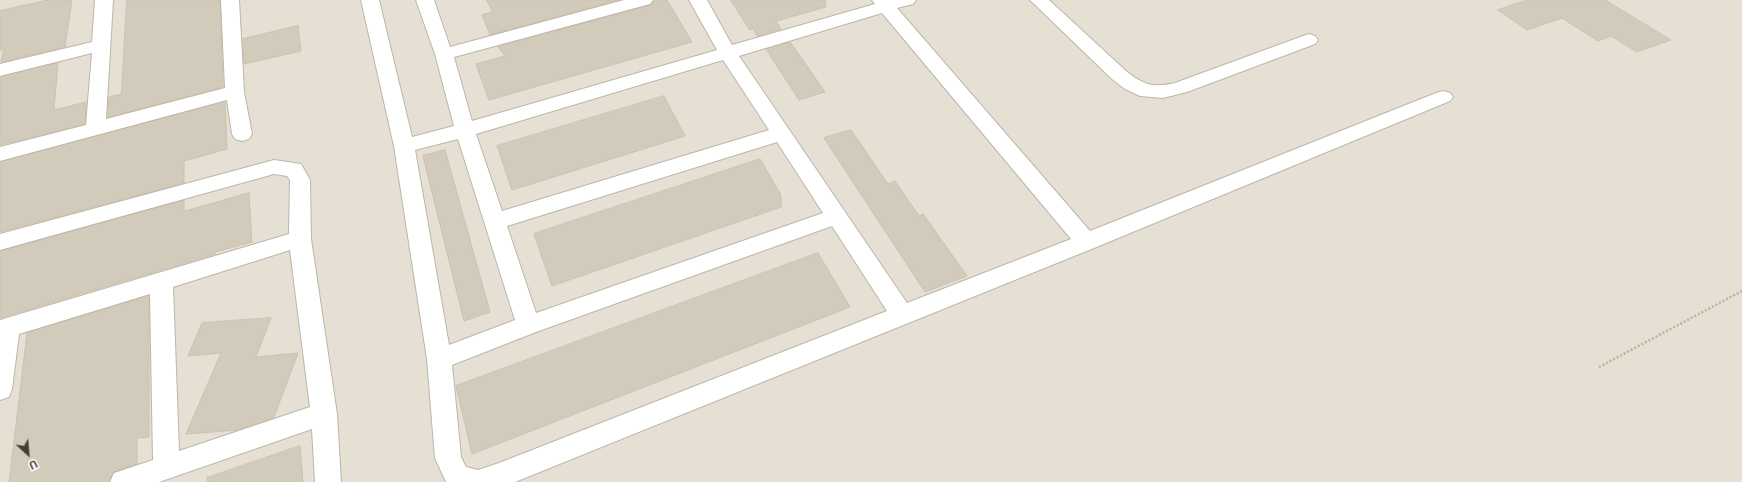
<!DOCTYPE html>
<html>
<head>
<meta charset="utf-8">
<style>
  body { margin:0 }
  #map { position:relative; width:1742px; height:482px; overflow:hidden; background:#f1eee4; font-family:"Open Sans",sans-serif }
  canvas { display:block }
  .north { position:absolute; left:8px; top:434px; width:40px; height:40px; -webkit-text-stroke:3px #fff; paint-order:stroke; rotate:154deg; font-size:11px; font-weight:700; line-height:16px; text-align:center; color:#433e35 }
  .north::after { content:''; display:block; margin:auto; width:14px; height:18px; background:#433e35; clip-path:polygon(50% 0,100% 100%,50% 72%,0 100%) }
</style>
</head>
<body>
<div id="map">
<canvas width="1742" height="482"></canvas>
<div class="north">U</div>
</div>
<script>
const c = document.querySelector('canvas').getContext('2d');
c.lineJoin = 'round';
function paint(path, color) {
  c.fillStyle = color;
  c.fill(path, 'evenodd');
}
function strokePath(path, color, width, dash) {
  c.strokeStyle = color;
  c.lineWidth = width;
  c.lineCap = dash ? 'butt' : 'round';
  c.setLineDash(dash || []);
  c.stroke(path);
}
const residential = new Path2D(`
  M 0,0 L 1742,0 L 1742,482 L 0,482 Z`);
const building = new Path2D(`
  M 48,0 L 72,0 L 65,47 L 1,62 L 4,49 L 0,50 L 0,11 Z
  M 127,0 L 220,0 L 223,87 L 108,117 L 109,97 L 121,94 Z
  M 487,0 L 618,0 L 490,35 L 482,15 L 492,12 Z
  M 654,0 L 667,0 L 692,42 L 489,100 L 476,64 L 505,56 L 498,47 L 650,5 Z
  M 731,0 L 825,0 L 826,7 L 776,21 L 781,29 L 757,36 L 753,29 L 750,30 Z
  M 1527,0 L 1605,0 L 1671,40 L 1637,52 L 1611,36 L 1598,41 L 1562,18 L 1527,30 L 1498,10 Z
  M 298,26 L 301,51 L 244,64 L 243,39 Z
  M 790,42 L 807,66 L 825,92 L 799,100 L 766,49 Z
  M 58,63 L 54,110 L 86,102 L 85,124 L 0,145 L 0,77 Z
  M 664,96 L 685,136 L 512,190 L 497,146 Z
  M 225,102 L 227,149 L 184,161 L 184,183 L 0,232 L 0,162 Z
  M 851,130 L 888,184 L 895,181 L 919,216 L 923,214 L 967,276 L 925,292 L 824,138 Z
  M 445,150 L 490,312 L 464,321 L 423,156 Z
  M 760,159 L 781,195 L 781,207 L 552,286 L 534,234 Z
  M 249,193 L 252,242 L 215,252 L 215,254 L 0,318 L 0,251 L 184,200 L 184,211 Z
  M 818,253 L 850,307 L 472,454 L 456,386 Z
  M 149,296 L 149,437 L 137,438 L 137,464 L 114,472 L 109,482 L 9,482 L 27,333 Z
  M 271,318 L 256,357 L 298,353 L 274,417 L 238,430 L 186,434 L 221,353 L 188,356 L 202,323 Z
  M 300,446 L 303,482 L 208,482 L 207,478 Z`);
const path = new Path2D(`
  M 1599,367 L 1742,291`);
const minor = new Path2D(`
  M 95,0 L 113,0 L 106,119 L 225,88 L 221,0 L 239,0 L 244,92 L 252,134 L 249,139 L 242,141 L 235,139 L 232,134 L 227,100 L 0,161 L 0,147 L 86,125 L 92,53 L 0,76 L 0,64 L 92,42 Z
  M 361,0 L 379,0 L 412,137 L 454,126 L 435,54 L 416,0 L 434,0 L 450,47 L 624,0 L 653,0 L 650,4 L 454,57 L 472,121 L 717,50 L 689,0 L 707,0 L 732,45 L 875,4 L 872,0 L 916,0 L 913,4 L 897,8 L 1090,231 L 1436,93 L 1443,91 L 1450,93 L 1453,97 L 1450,101 L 1094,248 L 515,482 L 446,482 L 435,458 L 427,359 L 394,146 ZM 882,13 L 1071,239 L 907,303 L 739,56 ZM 723,60 L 769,130 L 502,211 L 476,134 ZM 458,139 L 515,320 L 449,345 L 415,150 ZM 777,142 L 823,213 L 536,313 L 507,226 ZM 832,226 L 887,311 L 499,463 L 478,470 L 466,467 L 461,457 L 452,365 L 536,332 Z
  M 1030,0 L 1049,0 L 1126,71 C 1144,85 1152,88 1175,83 L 1303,36 L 1309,34 L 1315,36 L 1318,40 L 1315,44 L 1187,92 L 1163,98 L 1140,96 L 1125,89 L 1112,79 Z
  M 274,160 L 301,164 L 310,180 L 311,239 L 337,414 L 341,482 L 315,482 L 312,429 L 159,482 L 110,482 L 114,473 L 153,460 L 150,294 L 19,334 L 12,389 L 9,397 L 0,400 L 0,320 L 289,234 L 290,180 L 287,176 L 274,174 L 0,250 L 0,234 ZM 290,250 L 310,407 L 179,451 L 173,287 Z`);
paint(residential, '#e5e0d3');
paint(building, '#d2cabb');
strokePath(building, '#ccc2ae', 1);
strokePath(minor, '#bcb6a8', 2);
strokePath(path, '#bcb29a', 2.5, [2, 2]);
paint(minor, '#fff');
</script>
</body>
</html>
